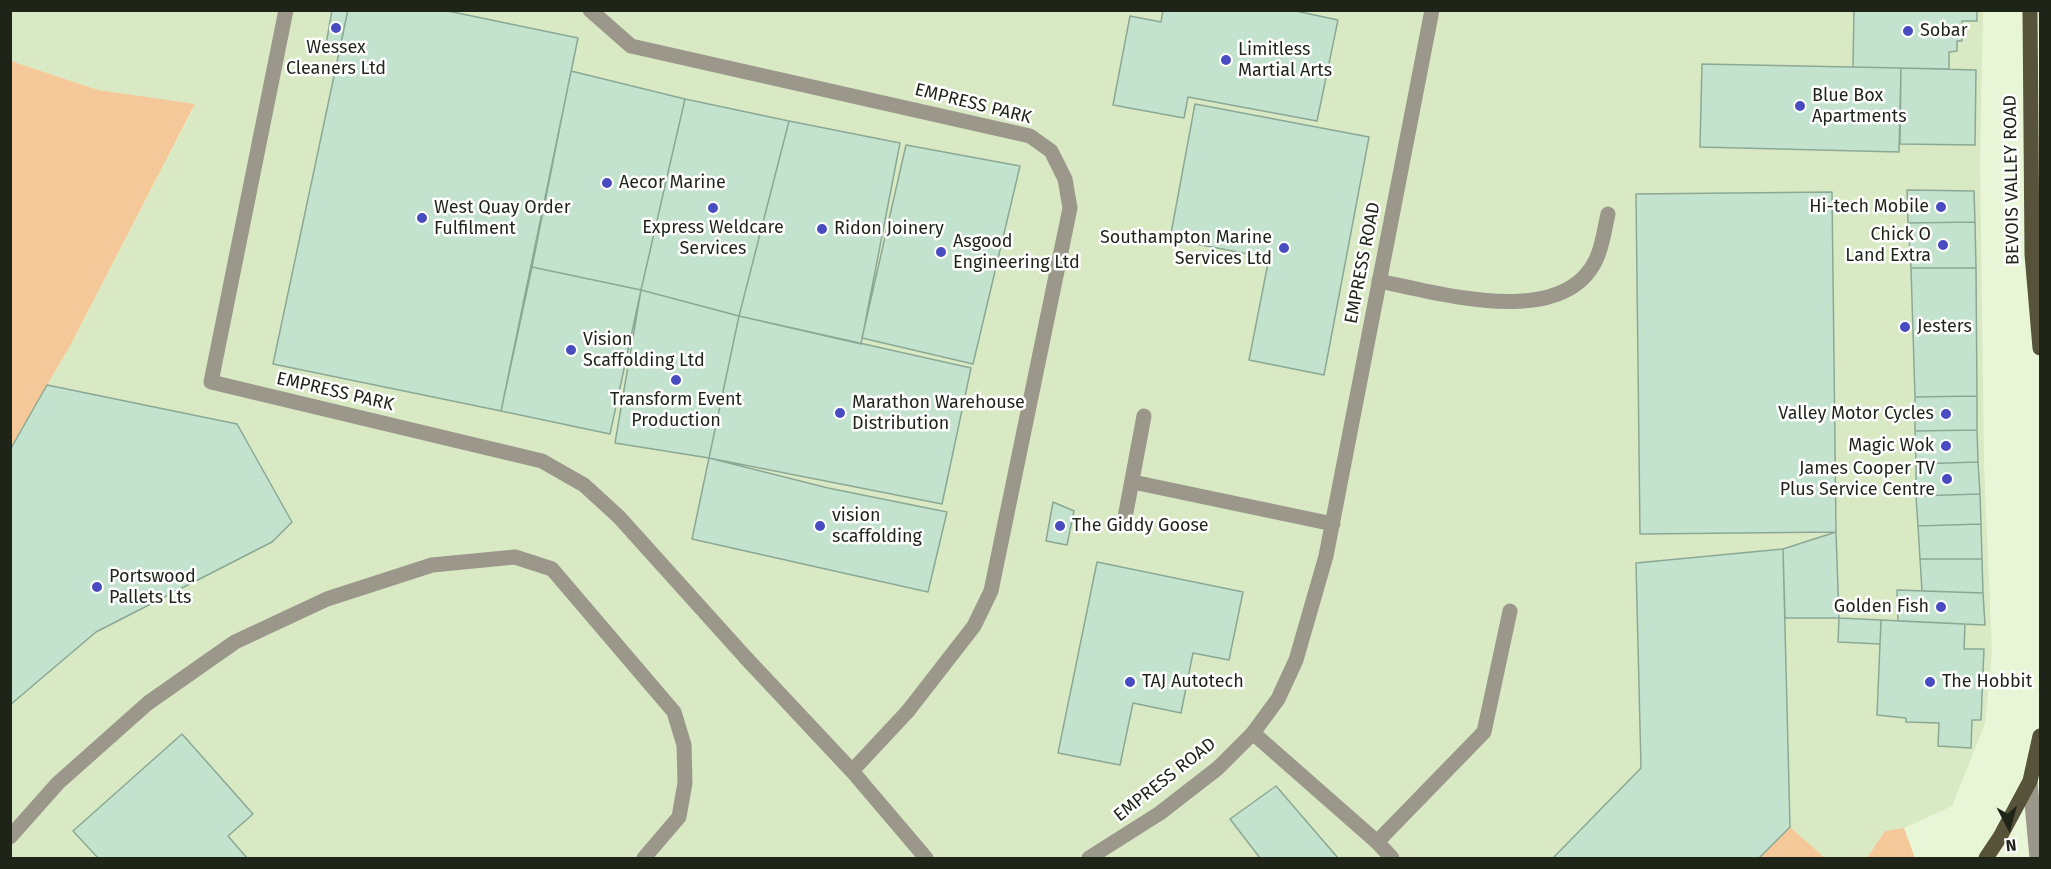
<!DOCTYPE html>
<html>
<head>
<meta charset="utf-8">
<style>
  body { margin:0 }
  #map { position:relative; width:2051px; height:869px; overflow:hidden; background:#e8f6d7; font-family:"Fira Sans",sans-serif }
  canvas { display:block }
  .frame { position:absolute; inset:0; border:12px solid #1f2419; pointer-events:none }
  .north { position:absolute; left:1979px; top:797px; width:60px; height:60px; -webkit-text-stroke:4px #fff; paint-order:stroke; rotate:174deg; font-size:16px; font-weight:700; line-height:24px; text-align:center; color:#1f2419 }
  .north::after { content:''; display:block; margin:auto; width:21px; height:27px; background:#1f2419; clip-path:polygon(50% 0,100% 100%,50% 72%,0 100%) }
</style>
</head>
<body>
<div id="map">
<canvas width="2051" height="869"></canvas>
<div class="frame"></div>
<div class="north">N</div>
</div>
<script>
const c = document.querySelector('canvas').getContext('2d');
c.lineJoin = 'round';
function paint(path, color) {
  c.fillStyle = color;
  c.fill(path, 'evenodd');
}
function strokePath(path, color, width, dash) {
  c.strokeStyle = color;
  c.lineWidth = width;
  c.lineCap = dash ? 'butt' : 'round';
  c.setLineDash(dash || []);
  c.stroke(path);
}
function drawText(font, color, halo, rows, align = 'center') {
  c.font = font + ' "Fira Sans",sans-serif';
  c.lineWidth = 5;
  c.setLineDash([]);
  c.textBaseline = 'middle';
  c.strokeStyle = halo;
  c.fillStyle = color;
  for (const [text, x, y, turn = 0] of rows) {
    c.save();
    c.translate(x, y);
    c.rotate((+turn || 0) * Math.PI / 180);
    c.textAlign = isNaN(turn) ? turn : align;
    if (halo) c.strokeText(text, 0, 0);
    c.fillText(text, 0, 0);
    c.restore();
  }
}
const built = new Path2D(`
  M 11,10 L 1983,11 L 1980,160 L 1984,463 L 1992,652 L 1985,724 L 1952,806 L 1904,828 L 1885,831 L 1869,855 L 1865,858 L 1825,858 L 1790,827 L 1759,858 L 11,858 L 11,447 L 71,344 L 195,105 L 98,90 L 11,61 Z`);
const green = new Path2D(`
  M 11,61 L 98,90 L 195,104 L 71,344 L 11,447 Z
  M 1790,827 L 1825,858 L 1759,858 Z
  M 1904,828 L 1915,858 L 1865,858 L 1869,855 L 1885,831 Z`);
const building = new Path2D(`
  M 332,10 L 348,10 L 340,47 L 326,45 Z
  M 348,10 L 443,10 L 578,38 L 501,411 L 273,364 Z
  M 1163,10 L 1291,10 L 1338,20 L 1317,121 L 1188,97 L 1184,118 L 1113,105 L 1130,16 L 1161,22 Z
  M 1854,10 L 1977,10 L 1977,21 L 1962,21 L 1962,41 L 1957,41 L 1957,51 L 1949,52 L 1949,69 L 1853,67 Z
  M 1702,64 L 1901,68 L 1899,152 L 1700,147 Z
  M 1901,68 L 1976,70 L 1975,145 L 1900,144 Z
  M 571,71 L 685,99 L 641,290 L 532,267 Z
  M 685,99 L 789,121 L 739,316 L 641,290 Z
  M 1195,104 L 1369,137 L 1324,375 L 1249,360 L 1269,258 L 1170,239 Z
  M 789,121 L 900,143 L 861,344 L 739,316 Z
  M 906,145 L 1020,166 L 973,364 L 862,338 Z
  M 1907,190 L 1974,191 L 1975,222 L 1908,223 Z
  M 1832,192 L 1836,532 L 1640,534 L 1636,194 Z
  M 1975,222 L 1976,268 L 1911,268 L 1908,223 Z
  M 532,267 L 641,290 L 610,434 L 501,411 Z
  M 1911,268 L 1976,268 L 1977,396 L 1915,397 Z
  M 641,290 L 739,316 L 709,458 L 615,443 Z
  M 739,316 L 971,368 L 942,504 L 709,458 Z
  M 47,385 L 237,424 L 292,522 L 272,542 L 96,632 L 10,705 L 10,450 Z
  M 1977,396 L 1977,430 L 1915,431 L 1915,397 Z
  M 1977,430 L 1978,462 L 1916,464 L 1915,431 Z
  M 709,458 L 828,488 L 947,512 L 928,592 L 692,539 Z
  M 1978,462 L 1980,494 L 1916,496 L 1916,464 Z
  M 1980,494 L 1981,524 L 1918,526 L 1916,496 Z
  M 1053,502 L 1074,511 L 1067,545 L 1046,541 Z
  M 1981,524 L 1982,559 L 1920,559 L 1918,526 Z
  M 1836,532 L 1839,618 L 1785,618 L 1783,549 Z
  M 1783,549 L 1790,827 L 1759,858 L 1553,858 L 1641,768 L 1636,563 Z
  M 1920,559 L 1982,559 L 1983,593 L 1922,591 Z
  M 1097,562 L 1243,592 L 1229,660 L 1193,653 L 1181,713 L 1133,703 L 1120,765 L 1058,753 Z
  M 1897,590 L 1983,593 L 1985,625 L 1898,621 Z
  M 1839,618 L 1881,620 L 1880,644 L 1838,642 Z
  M 1881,620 L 1965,624 L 1964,649 L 1984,649 L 1981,720 L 1972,720 L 1971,748 L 1938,746 L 1939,723 L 1906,722 L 1906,718 L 1877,715 Z
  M 182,734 L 253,814 L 228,836 L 247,858 L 98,858 L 73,831 Z
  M 1276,786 L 1338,858 L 1260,858 L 1230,819 Z`);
const service = new Path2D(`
  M 286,10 L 211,382 L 542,461 L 584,485 L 619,517 L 746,658
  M 590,10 L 631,46 L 1030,136 L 1051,151 L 1065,179 L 1070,208 L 991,591 L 974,626 L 908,711
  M 1379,281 C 1439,293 1568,332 1598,255 C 1603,242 1605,227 1608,214
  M 1253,733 L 1377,842 L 1392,858
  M 10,837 L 58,783 L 148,703 L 235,642 L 327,599 L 432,565 L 515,557 L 552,569 L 674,712 L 684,745 L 685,783 L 679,817 L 644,858
  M 1377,842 L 1484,732 L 1510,611`);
const minor = new Path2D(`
  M 1133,482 L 1333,524
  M 1124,523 L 1144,416
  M 746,658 L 852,771 L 926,858
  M 852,771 L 908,711
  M 1089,858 L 1160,813 L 1218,768 L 1253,733 L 1278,699 L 1296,660 L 1326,556 L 1432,10`);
const tertiary = new Path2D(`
  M 2030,781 L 2037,858`);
const primary = new Path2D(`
  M 2030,10 L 2032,254 L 2040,348
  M 1986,858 L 2000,837 L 2030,781 L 2040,736`);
const markers = [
  [336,28,6,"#494bc1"],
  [1908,31,6,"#494bc1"],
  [1226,60,6,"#494bc1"],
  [1800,106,6,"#494bc1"],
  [607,183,6,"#494bc1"],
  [1941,207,6,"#494bc1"],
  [713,208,6,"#494bc1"],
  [422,218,6,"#494bc1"],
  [822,229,6,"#494bc1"],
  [1943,245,6,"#494bc1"],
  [1284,248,6,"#494bc1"],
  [941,252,6,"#494bc1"],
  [1905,327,6,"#494bc1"],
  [571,350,6,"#494bc1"],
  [676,380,6,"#494bc1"],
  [840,413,6,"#494bc1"],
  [1946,414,6,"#494bc1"],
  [1946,446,6,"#494bc1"],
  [1947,479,6,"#494bc1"],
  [820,526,6,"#494bc1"],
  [1060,526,6,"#494bc1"],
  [97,587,6,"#494bc1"],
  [1941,607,6,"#494bc1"],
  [1130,682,6,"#494bc1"],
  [1930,682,6,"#494bc1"]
];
const poiNames = [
  ["Sobar",1920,31],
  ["Wessex",336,48,"center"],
  ["Cleaners Ltd",336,69,"center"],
  ["Limitless",1238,50],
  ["Martial Arts",1238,71],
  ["Blue Box",1812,96],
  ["Apartments",1812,117],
  ["Aecor Marine",619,183],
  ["Hi-tech Mobile",1929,207,"right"],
  ["West Quay Order",434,208],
  ["Fulfilment",434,229],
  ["Express Weldcare",713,228,"center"],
  ["Services",713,249,"center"],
  ["Ridon Joinery",834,229],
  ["Chick O",1931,235,"right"],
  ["Land Extra",1931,256,"right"],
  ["Southampton Marine",1272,238,"right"],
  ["Services Ltd",1272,259,"right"],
  ["Asgood",953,242],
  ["Engineering Ltd",953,263],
  ["Jesters",1917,327],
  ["Vision",583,340],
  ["Scaffolding Ltd",583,361],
  ["Transform Event",676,400,"center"],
  ["Production",676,421,"center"],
  ["Marathon Warehouse",852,403],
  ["Distribution",852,424],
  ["Valley Motor Cycles",1934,414,"right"],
  ["Magic Wok",1934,446,"right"],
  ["James Cooper TV",1935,469,"right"],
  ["Plus Service Centre",1935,490,"right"],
  ["vision",832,516],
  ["scaffolding",832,537],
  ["The Giddy Goose",1072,526],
  ["Portswood",109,577],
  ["Pallets Lts",109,598],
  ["Golden Fish",1929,607,"right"],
  ["TAJ Autotech",1142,682],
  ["The Hobbit",1942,682]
];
const streetNames = [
  ["EMPRESS PARK",973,104,14],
  ["BEVOIS VALLEY ROAD",2012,180,-91],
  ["EMPRESS ROAD",1363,263,-79],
  ["EMPRESS PARK",335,392,13],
  ["EMPRESS ROAD",1165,780,-38]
];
paint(built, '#d8e9c4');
paint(green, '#f5c899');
paint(building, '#c4e3cf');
strokePath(building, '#8ba895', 1.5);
strokePath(service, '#9b988b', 15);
strokePath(minor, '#9b988b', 15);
strokePath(tertiary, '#9b988b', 15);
strokePath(primary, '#57523a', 15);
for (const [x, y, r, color] of markers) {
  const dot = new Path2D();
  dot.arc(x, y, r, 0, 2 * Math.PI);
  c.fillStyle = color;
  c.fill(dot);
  strokePath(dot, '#fff', 2);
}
drawText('18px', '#1f2419', '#fff', poiNames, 'left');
drawText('18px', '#1f2419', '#fff', streetNames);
</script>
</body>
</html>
